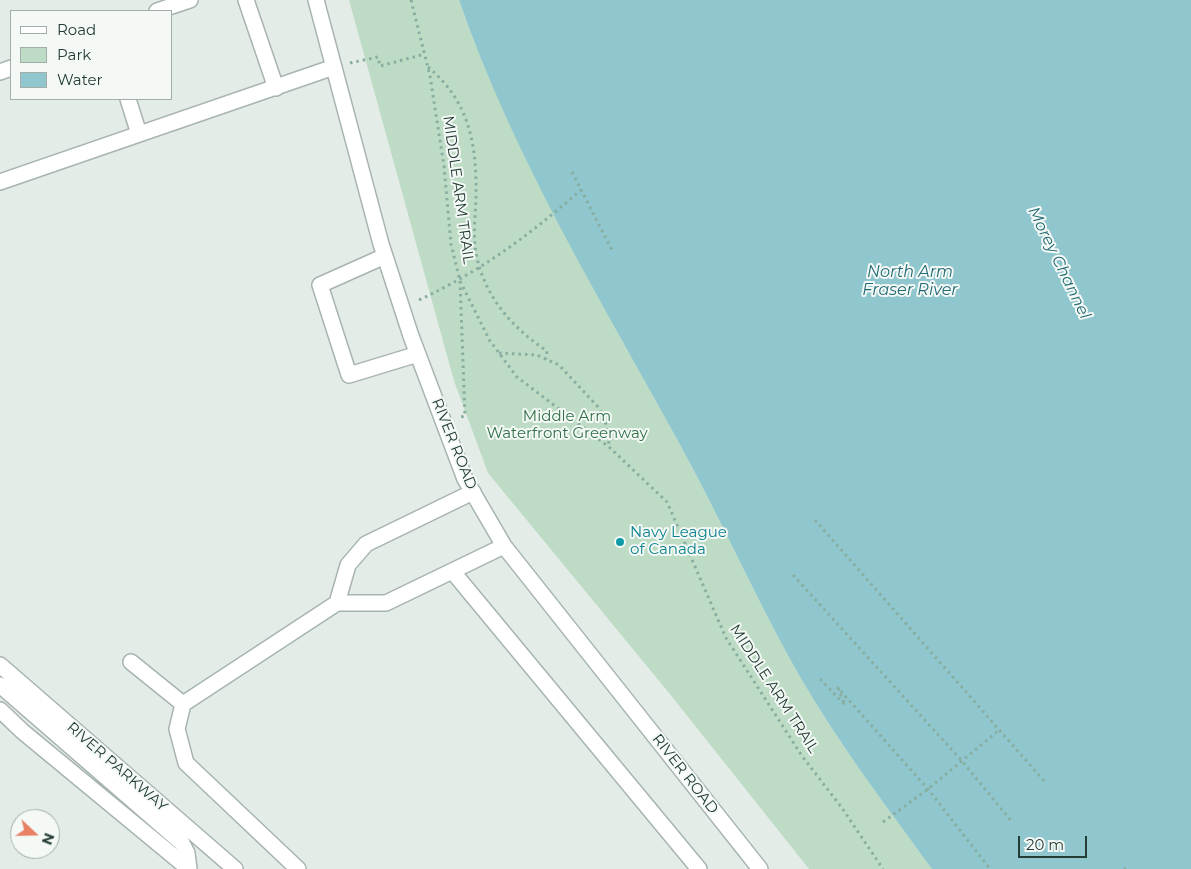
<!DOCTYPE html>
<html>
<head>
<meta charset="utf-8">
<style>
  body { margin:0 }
  #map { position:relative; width:1191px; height:869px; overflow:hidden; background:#e4ece8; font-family:Montserrat,sans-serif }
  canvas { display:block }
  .legend { position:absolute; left:10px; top:10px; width:162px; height:90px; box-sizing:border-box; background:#f4f9f6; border:1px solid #a1aea9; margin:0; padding:6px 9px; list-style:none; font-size:15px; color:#243d35 }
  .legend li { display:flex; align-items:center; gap:10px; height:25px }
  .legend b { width:25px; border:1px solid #a1aea9 }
  .north { position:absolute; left:10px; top:809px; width:50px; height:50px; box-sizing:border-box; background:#f4f9f6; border:1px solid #a1aea9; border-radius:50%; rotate:111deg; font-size:14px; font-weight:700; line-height:20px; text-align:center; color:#243d35 }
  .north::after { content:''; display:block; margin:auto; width:18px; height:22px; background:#e88266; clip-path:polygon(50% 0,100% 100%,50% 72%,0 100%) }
  .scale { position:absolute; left:1018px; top:836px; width:69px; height:22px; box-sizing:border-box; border:2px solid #243d35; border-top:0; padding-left:6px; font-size:15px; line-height:18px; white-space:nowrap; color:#243d35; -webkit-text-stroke:4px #f4f9f6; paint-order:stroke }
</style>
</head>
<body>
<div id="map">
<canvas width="1191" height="869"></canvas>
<ul class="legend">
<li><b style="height:6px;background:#fff"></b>Road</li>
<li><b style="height:14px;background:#bedcc5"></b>Park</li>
<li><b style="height:14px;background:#90c6cd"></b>Water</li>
</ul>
<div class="north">N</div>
<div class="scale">20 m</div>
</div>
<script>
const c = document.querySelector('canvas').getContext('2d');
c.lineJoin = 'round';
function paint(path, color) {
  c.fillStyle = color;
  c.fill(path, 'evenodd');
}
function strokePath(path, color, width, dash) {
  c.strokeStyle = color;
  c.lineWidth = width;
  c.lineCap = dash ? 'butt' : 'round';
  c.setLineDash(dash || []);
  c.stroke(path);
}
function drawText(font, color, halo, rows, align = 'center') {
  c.font = font + ' Montserrat,sans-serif';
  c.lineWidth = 4;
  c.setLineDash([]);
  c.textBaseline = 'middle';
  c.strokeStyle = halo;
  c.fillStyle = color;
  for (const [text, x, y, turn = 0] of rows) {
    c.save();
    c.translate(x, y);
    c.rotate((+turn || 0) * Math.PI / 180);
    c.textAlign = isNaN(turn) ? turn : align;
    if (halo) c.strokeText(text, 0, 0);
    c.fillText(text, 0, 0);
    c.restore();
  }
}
const green = new Path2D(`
  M 349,0 L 459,0 C 514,155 599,297 678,441 C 716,510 748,581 785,650 C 827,728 880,798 932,869 L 809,869 L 669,693 L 488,473 L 454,381 Z`);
const water = new Path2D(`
  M 459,0 L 1191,0 L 1191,869 L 932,869 C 880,798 827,728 785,650 C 748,581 716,510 678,441 C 599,297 513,156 459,0 Z`);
const path = new Path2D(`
  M 411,0 L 430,76 L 444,166 L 451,244 L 460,281 L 490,341 L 517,377 L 609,447 L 667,502 L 726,638 L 802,756 L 842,808 L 883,869
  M 350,63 L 378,57 L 380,66 L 425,54
  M 428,67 C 471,103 477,147 476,200 C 475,217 473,236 476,253 C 484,296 512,328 547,351 L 546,359
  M 572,172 L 613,252
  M 460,281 L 465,416 L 461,417
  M 419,300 C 483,270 528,236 581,190
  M 499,353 L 537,355 L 559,365 L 599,408 L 608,429 L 609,447
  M 815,520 L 1045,782
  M 793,575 L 962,761 L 1012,822
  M 820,679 L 845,705 L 838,688 L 928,789 L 990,869
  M 883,822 L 928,789 L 998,731
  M 1124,869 L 1126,868`);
const minor = new Path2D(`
  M 246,0 L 276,88
  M 316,0 L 381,244 L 411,336 L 465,479 L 504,546 L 760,869
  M 157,11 L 190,0
  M 0,72 L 11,68
  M 128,99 L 139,134
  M 0,182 L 334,67
  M 385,256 L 320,285 L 349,375 L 418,354
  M 453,572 L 699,869
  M 337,603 L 348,565 L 366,544 L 473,492
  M 131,662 L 183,704
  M 0,665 L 235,869
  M 0,685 L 182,843 L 187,853 L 189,869
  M 0,710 L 22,731 L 189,869
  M 298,869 L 186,763 L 177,729 L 183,704 L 337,603 L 386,603 L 504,546`);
const markers = [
  [620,542,5,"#0f9aa8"]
];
const streetNames = [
  ["MIDDLE ARM TRAIL",458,190,82],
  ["RIVER ROAD",454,444,68],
  ["MIDDLE ARM TRAIL",774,689,57],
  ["RIVER PARKWAY",117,767,41],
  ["RIVER ROAD",685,774,52]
];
const parkNames = [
  ["Middle Arm",567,417],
  ["Waterfront Greenway",567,434]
];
const cultureNames = [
  ["Navy League",630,533],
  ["of Canada",630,550]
];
const waterNames = [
  ["Morey Channel",1059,263,64],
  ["North Arm",910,272],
  ["Fraser River",910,290]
];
paint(green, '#bedcc5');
paint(water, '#90c6cd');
strokePath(minor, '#a7b4af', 18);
strokePath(path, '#87aea0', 3, [2.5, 4]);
strokePath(minor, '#fff', 15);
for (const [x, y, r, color] of markers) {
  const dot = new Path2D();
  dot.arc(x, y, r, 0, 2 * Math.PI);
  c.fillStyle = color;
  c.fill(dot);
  strokePath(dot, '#f4f9f6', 2);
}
drawText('15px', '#243d35', '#f4f9f6', streetNames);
drawText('15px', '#317148', '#f4f9f6', parkNames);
drawText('15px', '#0d838f', '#f4f9f6', cultureNames, 'left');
drawText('italic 16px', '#226a75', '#f4f9f6', waterNames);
</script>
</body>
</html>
